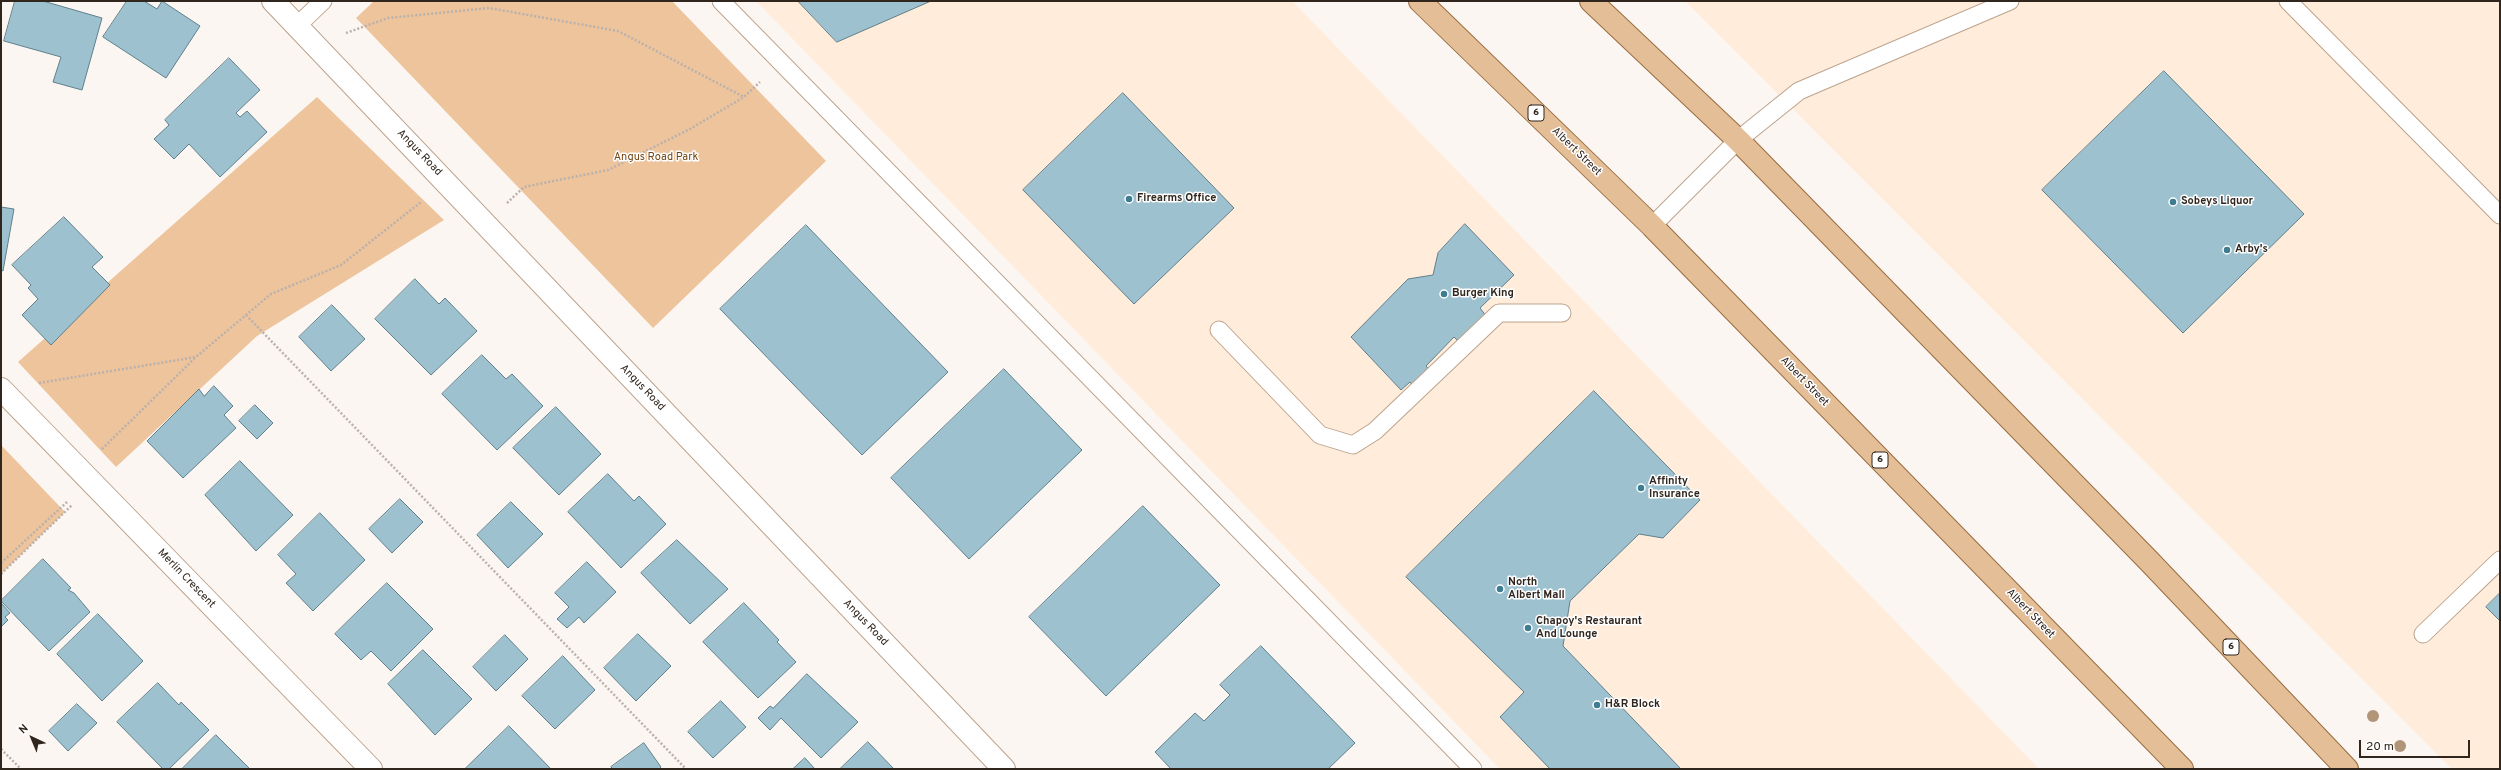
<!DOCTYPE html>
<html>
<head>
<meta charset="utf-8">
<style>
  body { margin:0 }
  #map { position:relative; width:2501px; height:770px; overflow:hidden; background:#fcf6f2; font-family:Overpass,sans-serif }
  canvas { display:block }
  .frame { position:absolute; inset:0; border:2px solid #30261e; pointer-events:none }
  .north { position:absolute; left:12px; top:718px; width:40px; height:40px; -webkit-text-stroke:3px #fff; paint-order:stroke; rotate:316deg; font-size:11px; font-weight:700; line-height:16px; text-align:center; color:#30261e }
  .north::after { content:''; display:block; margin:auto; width:14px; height:18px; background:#30261e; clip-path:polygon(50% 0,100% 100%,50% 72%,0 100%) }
  .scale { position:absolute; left:2359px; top:740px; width:111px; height:18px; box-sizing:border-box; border:2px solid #30261e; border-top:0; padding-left:5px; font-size:12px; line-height:14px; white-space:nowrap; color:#30261e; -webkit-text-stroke:3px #fff; paint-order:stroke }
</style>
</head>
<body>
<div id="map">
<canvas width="2501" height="770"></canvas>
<div class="frame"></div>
<div class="north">N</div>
<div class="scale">20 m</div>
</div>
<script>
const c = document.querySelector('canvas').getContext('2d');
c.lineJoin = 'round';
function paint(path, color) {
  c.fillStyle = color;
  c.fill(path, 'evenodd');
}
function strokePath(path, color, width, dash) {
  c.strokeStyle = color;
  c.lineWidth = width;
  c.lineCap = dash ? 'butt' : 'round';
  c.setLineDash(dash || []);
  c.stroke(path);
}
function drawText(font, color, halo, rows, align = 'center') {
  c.font = font + ' Overpass,sans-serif';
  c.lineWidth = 3;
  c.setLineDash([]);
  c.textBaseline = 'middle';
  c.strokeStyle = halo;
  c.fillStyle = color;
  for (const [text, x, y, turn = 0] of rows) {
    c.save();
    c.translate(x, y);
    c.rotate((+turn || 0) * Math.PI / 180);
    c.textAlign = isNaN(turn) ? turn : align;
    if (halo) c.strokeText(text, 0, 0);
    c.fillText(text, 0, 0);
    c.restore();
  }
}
const built = new Path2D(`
  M 756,1 L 1292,1 L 2039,769 L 1500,769 Z
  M 1685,1 L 2500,1 L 2500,769 L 2452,769 Z`);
const green = new Path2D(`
  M 374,1 L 672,1 L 826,161 L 653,328 L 356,18 Z
  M 317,97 L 444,220 L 257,336 L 116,467 L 18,362 Z
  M 1,445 L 65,512 L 1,574 Z`);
const building = new Path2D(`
  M 15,1 L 43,1 L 102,18 L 82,90 L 53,82 L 61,57 L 4,41 Z
  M 127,1 L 144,1 L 157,9 L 162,1 L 200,26 L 166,78 L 103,37 Z
  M 798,1 L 931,1 L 837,42 Z
  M 229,58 L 260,90 L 236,113 L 240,117 L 247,111 L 267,132 L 220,177 L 189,144 L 174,159 L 154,139 L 169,125 L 165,120 Z
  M 2164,71 L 2304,214 L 2183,333 L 2042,190 Z
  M 1123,93 L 1234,208 L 1134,304 L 1023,190 Z
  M 1,207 L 14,209 L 3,271 L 1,270 Z
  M 64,217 L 103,257 L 92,267 L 110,285 L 51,345 L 22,315 L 38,299 L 28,288 L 31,285 L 12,265 Z
  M 1465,224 L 1514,275 L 1480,308 L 1487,317 L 1460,343 L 1454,337 L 1426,366 L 1432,373 L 1415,389 L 1410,382 L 1401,390 L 1351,337 L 1408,279 L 1433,275 L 1438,253 Z
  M 806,225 L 948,372 L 862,455 L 720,309 Z
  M 415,279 L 439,304 L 445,298 L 477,331 L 431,375 L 375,319 Z
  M 332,305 L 365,339 L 331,371 L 299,337 Z
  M 482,355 L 506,379 L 512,374 L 543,406 L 497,450 L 442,394 Z
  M 1004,369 L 1082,450 L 969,559 L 891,478 Z
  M 214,386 L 233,406 L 224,415 L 236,428 L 183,478 L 147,441 L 199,389 L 204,396 Z
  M 1594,391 L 1700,500 L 1663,538 L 1639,534 L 1570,601 L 1563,646 L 1681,769 L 1550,769 L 1500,717 L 1524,692 L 1406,577 Z
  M 255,405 L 273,423 L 257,439 L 239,421 Z
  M 556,407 L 601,454 L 559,495 L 513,448 Z
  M 240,461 L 293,515 L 256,551 L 205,495 Z
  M 608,474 L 634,501 L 639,496 L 666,524 L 621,568 L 568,512 Z
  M 400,499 L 423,522 L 392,553 L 369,529 Z
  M 511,502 L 543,534 L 508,568 L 477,535 Z
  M 1143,506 L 1220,585 L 1106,696 L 1029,617 Z
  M 320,513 L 365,560 L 313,611 L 286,583 L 296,574 L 278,555 Z
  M 677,540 L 728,589 L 690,624 L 641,573 Z
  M 43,559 L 71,588 L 68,590 L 74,593 L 90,612 L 49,651 L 1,601 Z
  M 587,562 L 616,592 L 584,623 L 579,617 L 567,628 L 557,619 L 569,607 L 555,593 Z
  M 387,583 L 433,629 L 391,671 L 371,651 L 361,660 L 335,634 Z
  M 2500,593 L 2500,621 L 2486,607 Z
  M 1,603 L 10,613 L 5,617 L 8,620 L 1,627 Z
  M 744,603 L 779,640 L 777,642 L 796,662 L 758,698 L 703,642 Z
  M 98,614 L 143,661 L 102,701 L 57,654 Z
  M 638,634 L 671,666 L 636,701 L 604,668 Z
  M 505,635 L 528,659 L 496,691 L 473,667 Z
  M 1261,646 L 1355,743 L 1328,769 L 1171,769 L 1155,752 L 1195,713 L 1204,721 L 1230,695 L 1220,685 Z
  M 423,650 L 472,699 L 435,735 L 388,684 Z
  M 563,656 L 595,690 L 555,729 L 522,696 Z
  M 807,674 L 858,722 L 821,758 L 781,718 L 770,730 L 758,718 L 770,706 L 773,708 Z
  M 158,683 L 179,705 L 181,702 L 209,730 L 169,769 L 163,769 L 117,722 Z
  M 721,701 L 746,727 L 713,758 L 688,732 Z
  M 77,704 L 97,723 L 68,751 L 49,731 Z
  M 509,726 L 551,769 L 465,769 Z
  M 216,735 L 250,769 L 182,769 Z
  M 868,742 L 894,769 L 840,769 Z
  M 644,743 L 661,767 L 659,769 L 613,769 L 611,767 Z
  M 805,758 L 815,769 L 793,769 Z`);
const path = new Path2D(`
  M 346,33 L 388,18 L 489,8 L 618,31 L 744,97 L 760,82
  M 507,203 L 524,187 L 608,170 L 690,129 L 744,97
  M 246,315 L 686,769
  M 39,383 L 196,357 L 271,294 L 341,265 L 421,202
  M 102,449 L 196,357
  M 1,563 L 67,502
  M 1,574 L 72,505
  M 1,749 L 21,769`);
const lane = new Path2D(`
  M 721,1 L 1473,769
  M 2288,1 L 2500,215
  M 298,25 L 323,1
  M 1652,226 L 1738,140 L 1799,91 L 2010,1
  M 1219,330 L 1320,435 L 1353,445 L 1375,431 L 1499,313 L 1562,313
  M 2423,634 L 2500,560`);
const street = new Path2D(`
  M 273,1 L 1004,769
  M 1,389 L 371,769`);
const primary = new Path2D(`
  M 1420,1 L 1652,226 L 2182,769
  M 1591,1 L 1738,140 L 2149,561 L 2347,769`);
const trees = [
  [2373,716],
  [2400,746]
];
const markers = [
  [1129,199,4,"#3d7c91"],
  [2173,202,4,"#3d7c91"],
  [2227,250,4,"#3d7c91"],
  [1444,294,4,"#3d7c91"],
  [1641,488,4,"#3d7c91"],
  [1500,589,4,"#3d7c91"],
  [1528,628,4,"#3d7c91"],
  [1597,705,4,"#3d7c91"]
];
const shields = [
  [1536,113,16],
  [1880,460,16],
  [2231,647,16]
];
const shieldNames = [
  ["6",1536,113],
  ["6",1880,460],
  ["6",2231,647]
];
const streetNames = [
  ["Albert Street",1576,152,44],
  ["Angus Road",419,153,46],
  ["Albert Street",1804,382,46],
  ["Angus Road",642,388,46],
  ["Merlin Crescent",186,579,46],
  ["Albert Street",2030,614,46],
  ["Angus Road",865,623,46]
];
const parkNames = [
  ["Angus Road Park",656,158]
];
const poiNames = [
  ["Firearms Office",1137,199],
  ["Sobeys Liquor",2181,202],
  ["Arby's",2235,250],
  ["Burger King",1452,294],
  ["Affinity",1649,482],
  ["Insurance",1649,495],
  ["North",1508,583],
  ["Albert Mall",1508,596],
  ["Chapoy's Restaurant",1536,622],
  ["And Lounge",1536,635],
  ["H&R Block",1605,705]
];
paint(built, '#ffecda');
paint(green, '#eec49c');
paint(building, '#9ec1cf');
strokePath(building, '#5e808c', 1);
strokePath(lane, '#bca38d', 19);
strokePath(street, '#bca38d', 24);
strokePath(primary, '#996c3f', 24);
strokePath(path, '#b9b1ac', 2.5, [2, 2]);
strokePath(lane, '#fff', 17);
strokePath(street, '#fff', 22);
strokePath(primary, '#e4be97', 22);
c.fillStyle = '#b09578';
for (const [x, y] of trees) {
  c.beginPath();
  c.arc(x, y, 6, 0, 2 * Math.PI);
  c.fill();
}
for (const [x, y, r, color] of markers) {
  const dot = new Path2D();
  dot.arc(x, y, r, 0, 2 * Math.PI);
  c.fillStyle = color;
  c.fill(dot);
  strokePath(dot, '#fff', 1.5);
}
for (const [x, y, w] of shields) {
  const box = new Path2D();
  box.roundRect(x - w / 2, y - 8, w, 16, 3);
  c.fillStyle = '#fff';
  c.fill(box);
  strokePath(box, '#30261e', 1);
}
drawText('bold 10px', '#30261e', null, shieldNames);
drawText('11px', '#30261e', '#fff', streetNames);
drawText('11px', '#714514', '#fff', parkNames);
drawText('bold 11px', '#30261e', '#fff', poiNames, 'left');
</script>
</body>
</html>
